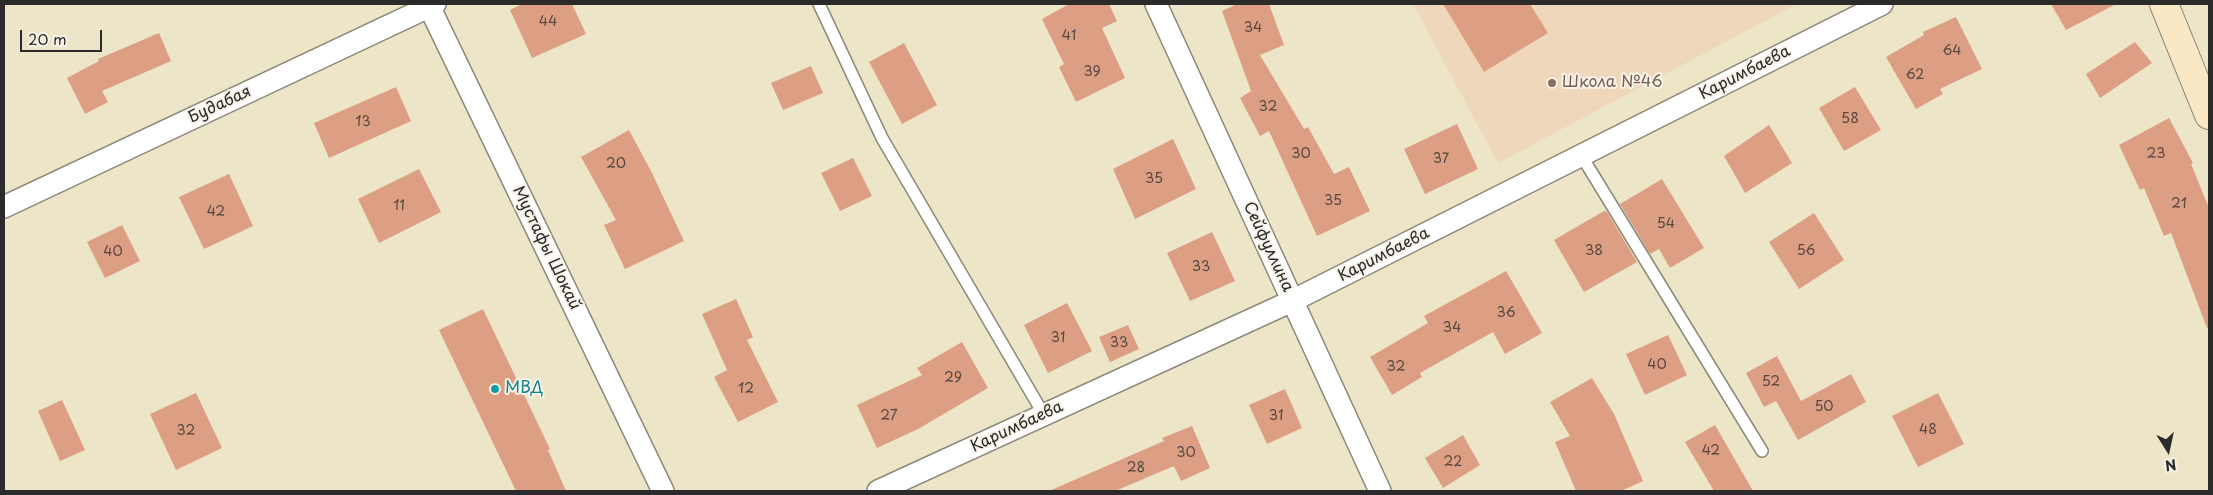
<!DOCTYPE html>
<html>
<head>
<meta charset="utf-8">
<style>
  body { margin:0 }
  #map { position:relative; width:2213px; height:495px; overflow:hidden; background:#ede5c8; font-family:"Playpen Sans",sans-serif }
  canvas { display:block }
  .frame { position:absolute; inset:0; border:5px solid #2b2b2b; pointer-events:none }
  .north { position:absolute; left:2143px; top:425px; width:50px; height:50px; -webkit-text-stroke:4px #f7f3e8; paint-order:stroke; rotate:170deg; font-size:14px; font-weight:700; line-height:20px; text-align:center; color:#2b2b2b }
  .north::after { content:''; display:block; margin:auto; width:18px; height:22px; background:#2b2b2b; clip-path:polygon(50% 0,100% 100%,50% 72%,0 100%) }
  .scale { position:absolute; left:20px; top:30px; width:82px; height:22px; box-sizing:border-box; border:2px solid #2b2b2b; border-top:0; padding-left:6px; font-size:15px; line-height:18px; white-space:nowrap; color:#2b2b2b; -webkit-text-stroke:4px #f7f3e8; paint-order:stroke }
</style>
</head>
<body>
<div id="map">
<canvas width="2213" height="495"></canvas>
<div class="frame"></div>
<div class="north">N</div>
<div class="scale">20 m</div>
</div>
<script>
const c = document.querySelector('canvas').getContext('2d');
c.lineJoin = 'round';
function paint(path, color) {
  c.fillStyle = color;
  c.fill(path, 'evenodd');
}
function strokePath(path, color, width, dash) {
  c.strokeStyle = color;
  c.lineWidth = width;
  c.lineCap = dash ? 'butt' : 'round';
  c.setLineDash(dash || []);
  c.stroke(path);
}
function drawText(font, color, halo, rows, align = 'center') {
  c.font = font + ' "Playpen Sans",sans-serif';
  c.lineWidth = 4;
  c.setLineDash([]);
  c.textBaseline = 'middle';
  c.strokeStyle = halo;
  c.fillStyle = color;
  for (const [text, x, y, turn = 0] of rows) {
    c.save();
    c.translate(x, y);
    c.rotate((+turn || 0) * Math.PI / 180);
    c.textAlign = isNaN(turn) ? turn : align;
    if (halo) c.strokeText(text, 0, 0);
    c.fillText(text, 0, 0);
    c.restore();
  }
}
const built = new Path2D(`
  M 1413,4 L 1797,4 L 1498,163 Z`);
const building = new Path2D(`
  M 522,4 L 572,4 L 586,34 L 532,58 L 510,10 Z
  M 1069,4 L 1109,4 L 1117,21 L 1102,28 L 1125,78 L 1076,102 L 1059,67 L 1064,64 L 1042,19 Z
  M 1237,4 L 1269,4 L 1284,45 L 1260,55 L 1304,129 L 1308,127 L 1334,174 L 1349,167 L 1370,211 L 1317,236 L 1269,131 L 1260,136 L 1240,98 L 1251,91 L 1222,11 Z
  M 1443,4 L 1530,4 L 1548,33 L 1484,72 Z
  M 2051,4 L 2116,4 L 2066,30 Z
  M 1956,17 L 1982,69 L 1940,89 L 1943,94 L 1916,109 L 1886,57 L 1924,35 L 1923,32 Z
  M 159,33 L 171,61 L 102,91 L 108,102 L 85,114 L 67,78 L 99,61 L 98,59 Z
  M 2135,42 L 2152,63 L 2100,98 L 2086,74 Z
  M 904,43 L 937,105 L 902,124 L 869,62 Z
  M 811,66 L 823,93 L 783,110 L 771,83 Z
  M 396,87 L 411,121 L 329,158 L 314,123 Z
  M 1855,87 L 1881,130 L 1844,151 L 1819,108 Z
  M 2169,118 L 2193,163 L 2191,164 L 2209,208 L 2209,328 L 2207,328 L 2171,233 L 2164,236 L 2144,188 L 2140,190 L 2119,145 Z
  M 1457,124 L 1478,169 L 1425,194 L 1404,149 Z
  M 1769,125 L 1792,163 L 1745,193 L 1724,156 Z
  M 629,130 L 651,171 L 684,241 L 625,269 L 604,225 L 616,220 L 581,157 Z
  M 1173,139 L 1196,189 L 1135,219 L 1113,169 Z
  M 853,158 L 872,196 L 840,211 L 821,173 Z
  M 419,169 L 441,212 L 379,243 L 358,199 Z
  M 229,174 L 253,226 L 204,249 L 179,197 Z
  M 1662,179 L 1704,248 L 1670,268 L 1659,249 L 1650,254 L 1620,204 Z
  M 1604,211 L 1607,212 L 1637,262 L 1584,292 L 1554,240 Z
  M 1814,213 L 1844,260 L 1799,289 L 1769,242 Z
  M 122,225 L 140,261 L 105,278 L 87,242 Z
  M 1212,232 L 1235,281 L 1190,301 L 1167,253 Z
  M 1506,271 L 1542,333 L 1505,354 L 1493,332 L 1420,373 L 1422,377 L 1392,395 L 1370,357 L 1428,323 L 1424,316 Z
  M 736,299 L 753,337 L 747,340 L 778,402 L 738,422 L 714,377 L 727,370 L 702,314 Z
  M 1067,303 L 1092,351 L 1048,373 L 1024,325 Z
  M 483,309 L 550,449 L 548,450 L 566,491 L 516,491 L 439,330 Z
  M 1128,325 L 1139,349 L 1110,362 L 1099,337 Z
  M 1668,335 L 1687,375 L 1645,395 L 1626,354 Z
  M 962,342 L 988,388 L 918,429 L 877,448 L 857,405 L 922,375 L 917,368 Z
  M 1777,356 L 1801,401 L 1851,374 L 1866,402 L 1798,440 L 1776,401 L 1764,407 L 1746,373 Z
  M 1592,378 L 1614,414 L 1643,481 L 1621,491 L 1576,491 L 1555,442 L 1570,436 L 1550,402 Z
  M 1285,389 L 1302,428 L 1267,444 L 1249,405 Z
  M 196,393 L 222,448 L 176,470 L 150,414 Z
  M 1938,393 L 1964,444 L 1918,467 L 1892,416 Z
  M 62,400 L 85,450 L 60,461 L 38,411 Z
  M 1715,425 L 1753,491 L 1714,491 L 1685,442 Z
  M 1192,426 L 1210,468 L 1181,481 L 1174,466 L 1115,491 L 1049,491 L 1164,441 L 1162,438 Z
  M 1463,435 L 1480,465 L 1443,488 L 1425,458 Z`);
const lane = new Path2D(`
  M 819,4 L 882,138 L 1044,415
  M 1581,155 L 1762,451`);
const street = new Path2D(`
  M 428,4 L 663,491
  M 1156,4 L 1380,491
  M 4,207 L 435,4
  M 878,491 L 1292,301 L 1882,4`);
const secondary = new Path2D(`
  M 2164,4 L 2209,115`);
const markers = [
  [1552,83,5,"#8d6e63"],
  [495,389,5,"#0f9aa8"]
];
const numberNames = [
  ["44",548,22],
  ["34",1253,28],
  ["41",1069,36],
  ["64",1952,51],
  ["39",1092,72],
  ["62",1915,75],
  ["32",1268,107],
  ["58",1850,119],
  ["13",363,122],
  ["30",1301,154],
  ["23",2156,154],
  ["37",1441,159],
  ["20",616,164],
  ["35",1154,179],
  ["35",1333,201],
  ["21",2179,204],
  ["11",399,206],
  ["42",216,212],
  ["54",1666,224],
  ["38",1594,251],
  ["56",1806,251],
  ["40",113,252],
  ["33",1201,267],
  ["36",1506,313],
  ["34",1452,328],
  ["31",1058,338],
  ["33",1119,343],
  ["40",1657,365],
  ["32",1396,367],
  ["29",953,378],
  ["52",1771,382],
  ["12",746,389],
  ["50",1824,407],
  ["27",889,416],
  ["31",1276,416],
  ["48",1928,430],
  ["32",186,431],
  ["42",1711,451],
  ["30",1186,453],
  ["22",1453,462],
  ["28",1136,468]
];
const streetNames = [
  ["Каримбаева",1745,73,-27],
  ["Будабая",220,105,-25],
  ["Сейфуллина",1268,247,65],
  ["Мустафы Шокай",546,248,64],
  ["Каримбаева",1384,255,-27],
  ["Каримбаева",1017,427,-25]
];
const educationNames = [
  ["Школа №46",1562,83]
];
const cultureNames = [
  ["МВД",505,389]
];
paint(built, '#eed7bb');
paint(building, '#dd9f83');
strokePath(lane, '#8c887a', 14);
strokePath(street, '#8c887a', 24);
strokePath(secondary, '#8c887a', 30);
strokePath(lane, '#fff', 11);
strokePath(street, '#fff', 21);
strokePath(secondary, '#fae7c3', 28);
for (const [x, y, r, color] of markers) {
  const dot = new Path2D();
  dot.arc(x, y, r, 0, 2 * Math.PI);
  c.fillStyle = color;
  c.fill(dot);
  strokePath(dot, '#f7f3e8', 2);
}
drawText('14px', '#584841', null, numberNames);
drawText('16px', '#2b2b2b', '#f7f3e8', streetNames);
drawText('16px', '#785e54', '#f7f3e8', educationNames, 'left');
drawText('16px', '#0d838f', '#f7f3e8', cultureNames, 'left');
</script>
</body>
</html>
